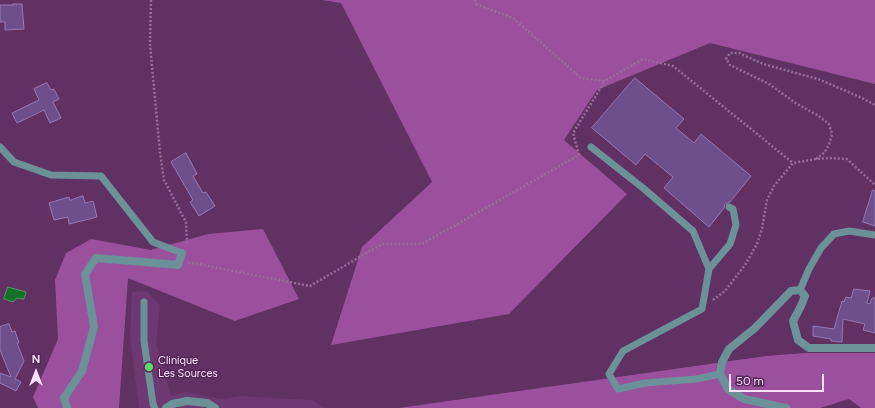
<!DOCTYPE html>
<html>
<head>
<meta charset="utf-8">
<style>
  body { margin:0 }
  #map { position:relative; width:875px; height:408px; overflow:hidden; background:#613163; font-family:Figtree,sans-serif }
  canvas { display:block }
  .north { position:absolute; left:16px; top:352px; width:40px; height:40px; -webkit-text-stroke:3px #552657; paint-order:stroke; rotate:0deg; font-size:11px; font-weight:700; line-height:16px; text-align:center; color:#fde0fd }
  .north::after { content:''; display:block; margin:auto; width:14px; height:18px; background:#fde0fd; clip-path:polygon(50% 0,100% 100%,50% 72%,0 100%) }
  .scale { position:absolute; left:729px; top:374px; width:95px; height:18px; box-sizing:border-box; border:2px solid #fde0fd; border-top:0; padding-left:5px; font-size:12px; line-height:14px; white-space:nowrap; color:#fde0fd; -webkit-text-stroke:3px #552657; paint-order:stroke }
</style>
</head>
<body>
<div id="map">
<canvas width="875" height="408"></canvas>
<div class="north">N</div>
<div class="scale">50 m</div>
</div>
<script>
const c = document.querySelector('canvas').getContext('2d');
c.lineJoin = 'round';
function paint(path, color) {
  c.fillStyle = color;
  c.fill(path, 'evenodd');
}
function strokePath(path, color, width, dash) {
  c.strokeStyle = color;
  c.lineWidth = width;
  c.lineCap = dash ? 'butt' : 'round';
  c.setLineDash(dash || []);
  c.stroke(path);
}
function drawText(font, color, halo, rows, align = 'center') {
  c.font = font + ' Figtree,sans-serif';
  c.lineWidth = 3;
  c.setLineDash([]);
  c.textBaseline = 'middle';
  c.strokeStyle = halo;
  c.fillStyle = color;
  for (const [text, x, y, turn = 0] of rows) {
    c.save();
    c.translate(x, y);
    c.rotate((+turn || 0) * Math.PI / 180);
    c.textAlign = isNaN(turn) ? turn : align;
    if (halo) c.strokeText(text, 0, 0);
    c.fillText(text, 0, 0);
    c.restore();
  }
}
const built = new Path2D(`
  M 147,291 L 160,305 L 156,343 L 171,396 L 185,392 L 221,399 L 242,396 L 312,400 L 325,408 L 139,408 L 130,337 L 132,292 Z`);
const forest = new Path2D(`
  M 322,0 L 875,0 L 875,84 L 710,43 L 597,90 L 564,140 L 627,194 L 509,314 L 331,345 L 362,247 L 432,182 L 341,3 Z
  M 263,229 L 299,299 L 235,321 L 128,278 L 119,408 L 38,408 L 33,397 L 58,339 L 55,280 L 66,253 L 91,239 L 151,250 L 208,234 Z
  M 805,353 L 875,353 L 875,408 L 861,408 L 849,399 L 820,408 L 399,408 L 766,356 Z`);
const water = new Path2D(`
  M 8,287 L 26,292 L 24,299 L 17,298 L 13,302 L 4,299 Z`);
const building = new Path2D(`
  M 13,4 L 22,4 L 24,29 L 5,30 L 5,22 L 0,22 L 0,5 L 13,5 Z
  M 635,78 L 684,119 L 676,128 L 694,143 L 701,134 L 751,176 L 730,202 L 727,203 L 725,204 L 724,208 L 709,227 L 664,188 L 673,177 L 645,154 L 636,165 L 592,128 Z
  M 47,83 L 51,90 L 54,89 L 59,99 L 53,102 L 61,118 L 50,123 L 44,110 L 17,123 L 12,113 L 39,100 L 34,89 Z
  M 186,153 L 197,174 L 193,176 L 203,193 L 206,192 L 215,206 L 199,216 L 190,202 L 193,200 L 171,162 Z
  M 873,190 L 875,191 L 875,226 L 863,222 Z
  M 83,196 L 85,203 L 93,201 L 97,217 L 69,224 L 68,217 L 54,220 L 49,203 L 69,197 L 70,200 Z
  M 854,289 L 870,291 L 867,303 L 870,304 L 872,298 L 875,298 L 875,333 L 863,330 L 865,324 L 843,319 L 842,342 L 831,341 L 831,339 L 813,336 L 813,326 L 834,329 L 842,301 L 844,302 L 846,297 L 851,298 Z
  M 9,324 L 12,332 L 15,331 L 19,343 L 17,343 L 24,361 L 15,379 L 21,382 L 16,391 L 0,383 L 0,373 L 11,377 L 0,350 L 0,327 Z`);
const path = new Path2D(`
  M 151,0 L 150,44 L 160,153 L 164,180 L 186,222 L 187,245
  M 475,0 L 476,4 L 513,18 L 581,78 L 605,81 L 643,59 L 673,66 L 793,163
  M 816,159 L 824,153 L 829,145 L 832,134 L 829,124 L 817,115 L 797,104 L 769,84 L 730,65 L 726,59 L 730,53 L 739,53 L 763,64 L 818,79 L 860,97 L 875,105
  M 188,263 L 193,263 L 310,286 L 382,244 L 422,244 L 579,155 L 573,133 L 605,81
  M 713,300 L 725,291 L 745,265 L 757,244 L 762,229 L 767,200 L 774,186 L 793,163 L 816,159 L 828,158 L 847,159 L 875,185`);
const service = new Path2D(`
  M 0,147 L 14,162 L 51,175 L 101,176 L 153,242 L 182,253
  M 591,147 L 643,188 L 693,231 L 709,269 L 702,309 L 623,351 L 609,374 L 618,389 L 645,383 L 697,379 L 720,374
  M 709,269 L 730,244 L 736,225 L 733,209 L 729,207
  M 800,290 L 809,269 L 821,248 L 834,234 L 849,231 L 875,235
  M 144,302 L 144,341 L 153,404 L 155,408`);
const minor = new Path2D(`
  M 67,408 L 64,398 L 82,371 L 94,327 L 85,274 L 96,258 L 178,265 L 182,253
  M 166,408 L 172,404 L 187,401 L 207,403 L 215,408
  M 786,408 L 744,399 L 728,389 L 720,374 L 722,362 L 729,349 L 755,328 L 791,291 L 800,290 L 805,296 L 801,306 L 793,321 L 798,340 L 809,348 L 875,348`);
const markers = [
  [149,367,5,"#5dd56c"]
];
const poiNames = [
  ["Clinique",158,361],
  ["Les Sources",158,374]
];
paint(built, '#6e3870');
paint(forest, '#9a509d');
paint(water, '#127327');
strokePath(water, '#589467', 1);
paint(building, '#6e4f8c');
strokePath(building, '#9778b8', 1);
strokePath(path, '#976e98', 2.5, [2, 2]);
strokePath(service, '#6a9298', 7);
strokePath(minor, '#6a9298', 8);
for (const [x, y, r, color] of markers) {
  const dot = new Path2D();
  dot.arc(x, y, r, 0, 2 * Math.PI);
  c.fillStyle = color;
  c.fill(dot);
  strokePath(dot, '#552657', 1.5);
}
drawText('11px', '#fde0fd', '#552657', poiNames, 'left');
</script>
</body>
</html>
